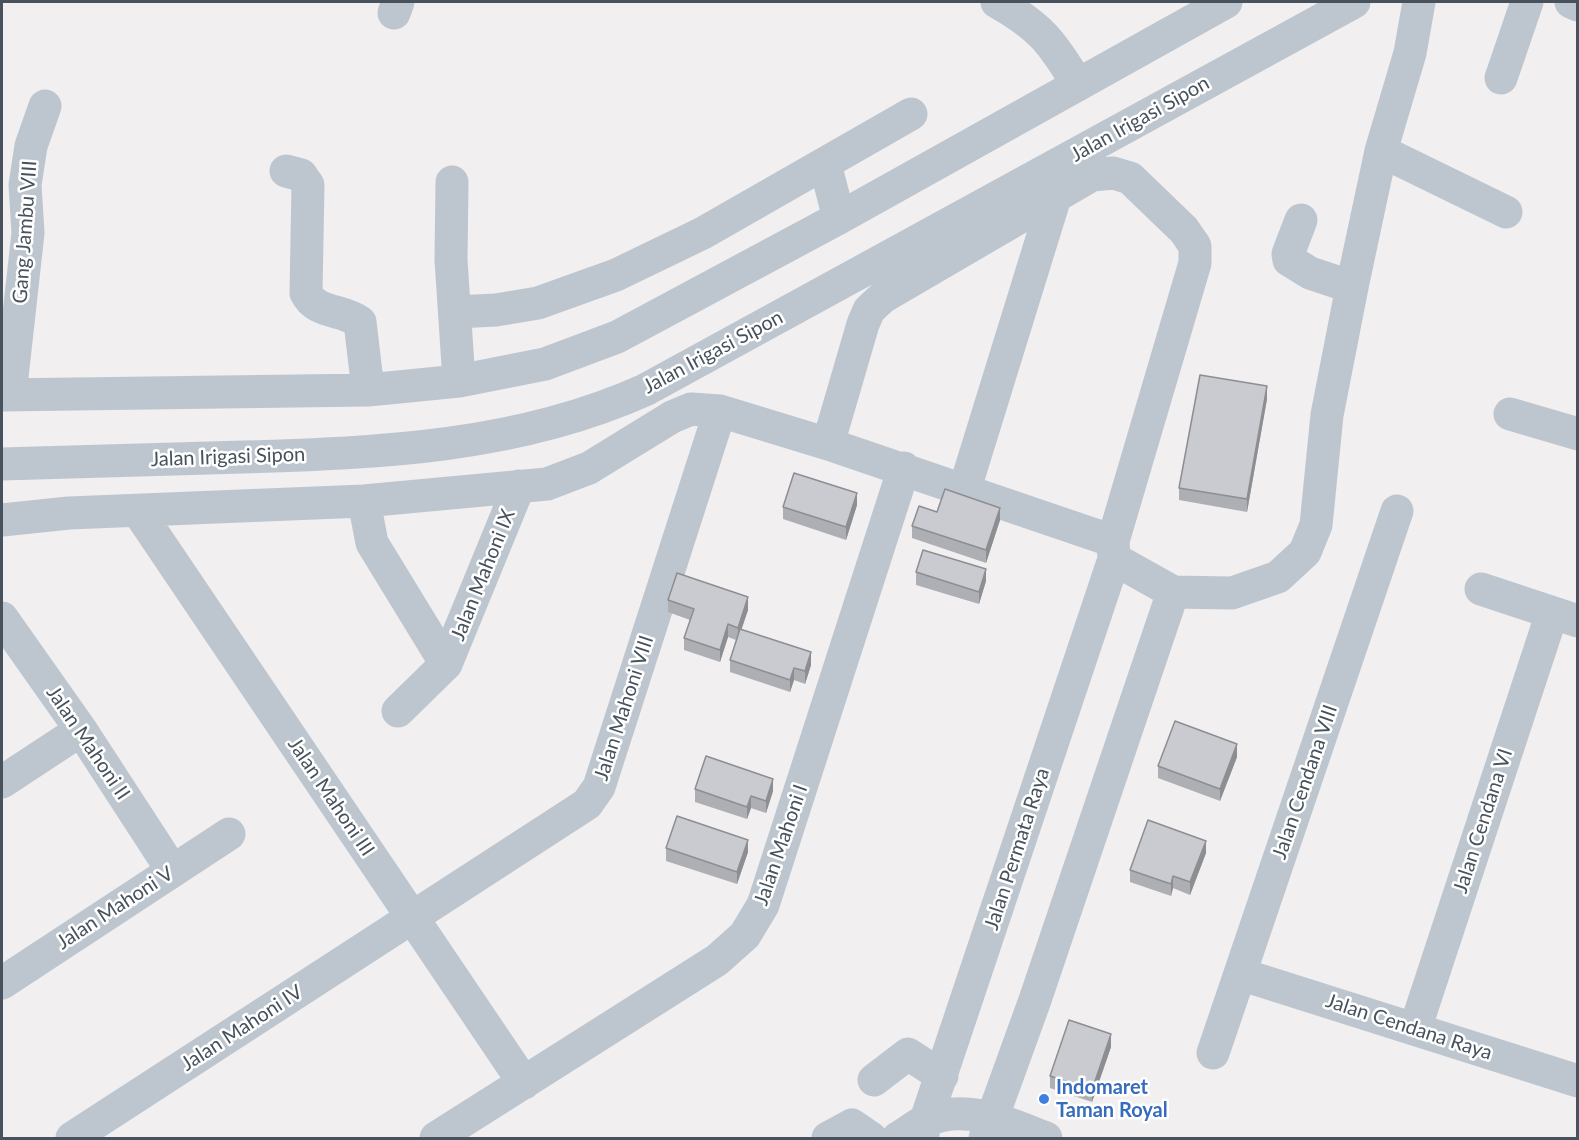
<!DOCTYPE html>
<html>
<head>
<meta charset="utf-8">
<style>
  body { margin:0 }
  #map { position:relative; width:1579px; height:1140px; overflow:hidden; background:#f1efef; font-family:Lato,sans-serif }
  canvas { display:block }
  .frame { position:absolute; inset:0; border:3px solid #47525c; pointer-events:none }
</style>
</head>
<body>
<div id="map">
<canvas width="1579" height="1140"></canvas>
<div class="frame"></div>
</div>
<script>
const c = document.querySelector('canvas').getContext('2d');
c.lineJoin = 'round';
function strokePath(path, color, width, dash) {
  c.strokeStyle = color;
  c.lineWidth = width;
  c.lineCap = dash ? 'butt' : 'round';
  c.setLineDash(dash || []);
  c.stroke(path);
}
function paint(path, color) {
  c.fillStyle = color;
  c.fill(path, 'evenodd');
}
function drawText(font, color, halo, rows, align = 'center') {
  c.font = font + ' Lato,sans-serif';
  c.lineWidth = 5;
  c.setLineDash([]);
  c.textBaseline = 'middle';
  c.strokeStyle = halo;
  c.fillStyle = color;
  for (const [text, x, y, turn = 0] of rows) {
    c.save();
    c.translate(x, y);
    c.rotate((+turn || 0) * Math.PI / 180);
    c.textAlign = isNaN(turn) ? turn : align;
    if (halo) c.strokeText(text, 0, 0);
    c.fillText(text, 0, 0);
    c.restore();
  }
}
const minor = new Path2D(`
  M 997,2 C 1041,27 1052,42 1078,85
  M 1571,2 L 1578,5
  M 394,13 L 398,2
  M 1501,78 L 1527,2
  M 1381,151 L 1506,212
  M 825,164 L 839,218
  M 286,171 L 301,175 L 308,185 L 306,293 C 316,314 343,309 360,322 L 368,390
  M 452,182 L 451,260 L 459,381
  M 1301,220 L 1288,254 L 1289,260 L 1310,273 L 1352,287
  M 456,312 L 496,310 L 538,303 L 616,275 L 703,233 L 911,114
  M 2,395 L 368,390 L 459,381 L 545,364 L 617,337 L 839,218 L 1226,2
  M 10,395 L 28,233 L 25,185 L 31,146 L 45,106
  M 1510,414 L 1578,434
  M 828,444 L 863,324 L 869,310 L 883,297 L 1092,175 L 1113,173 L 1130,178 L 1184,230 L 1195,246 L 1195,263 L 1113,541 L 1114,559 L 926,1120 L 922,1138
  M 2,464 C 82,462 163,459 243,457 C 381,453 518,447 645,390 L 1354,2
  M 965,488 L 1055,197
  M 364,501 L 372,543 L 446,664
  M 138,511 L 524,1083
  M 2,520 L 69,513 L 364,501 L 547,484 L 589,468 L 672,417 L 691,409 L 720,411 L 828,444 L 1113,541
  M 1481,589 L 1578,621
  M 1173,592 L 1232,593 L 1278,577 L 1305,552 L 1316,525 L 1327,415 L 1352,287 L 1381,151 L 1410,53 L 1419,2
  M 2,618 L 81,730 L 172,870
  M 398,711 L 446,664 L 519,486
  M 2,782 L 81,730
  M 1240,974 L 1578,1081
  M 2,983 L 229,834
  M 1415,1029 L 1552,613
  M 1213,1053 L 1397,511
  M 874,1080 L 908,1054 L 942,1076
  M 72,1138 L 587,804 L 599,787 L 720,411
  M 436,1138 L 717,960 L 745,935 L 763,905 L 904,468
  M 828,1138 L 852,1125 L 871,1138
  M 898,1138 C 907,1133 916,1125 925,1121 C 966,1102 1009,1124 1046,1138
  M 985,1138 L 1035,1000 L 1173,592 L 1114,559`);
const wall = new Path2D(`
  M 1267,399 L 1247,512 L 1179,500 L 1179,488 Z
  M 857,505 L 846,540 L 783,519 L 783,507 Z
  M 937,512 L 1000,520 L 986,563 L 912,538 L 912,526 Z
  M 916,572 L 986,581 L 979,604 L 916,585 Z
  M 668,600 L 748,610 L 741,629 L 811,665 L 805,684 L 794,680 L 790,692 L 730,672 L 730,660 L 736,640 L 728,637 L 720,662 L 684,650 L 684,638 L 690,620 L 668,612 Z
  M 1237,757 L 1220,801 L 1158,778 L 1158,766 Z
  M 695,789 L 773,791 L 766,813 L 751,808 L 747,819 L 695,802 Z
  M 666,848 L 748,852 L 737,884 L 666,861 Z
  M 1206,853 L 1190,895 L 1173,888 L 1171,896 L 1130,882 L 1130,870 Z
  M 1111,1047 L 1092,1102 L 1050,1088 L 1050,1076 Z`);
const shadedWall = new Path2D(`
  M 1267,386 L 1267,399 L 1247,512 L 1247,499 Z
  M 857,493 L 857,505 L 846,540 L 846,527 Z
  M 1000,508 L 1000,520 L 986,563 L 986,550 Z
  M 986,569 L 986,581 L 979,604 L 979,592 Z
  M 748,597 L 748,610 L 738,640 L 738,628 Z
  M 728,624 L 728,637 L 720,662 L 720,650 Z
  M 811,652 L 811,665 L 805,684 L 805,671 Z
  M 794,668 L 794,680 L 790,692 L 790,680 Z
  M 1237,744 L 1237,757 L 1220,801 L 1220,789 Z
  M 773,779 L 773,791 L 766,813 L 766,801 Z
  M 751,796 L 751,808 L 747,819 L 747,807 Z
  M 748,840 L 748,852 L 737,884 L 737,872 Z
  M 1206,841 L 1206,853 L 1190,895 L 1190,882 Z
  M 1173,876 L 1173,888 L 1171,896 L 1171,884 Z
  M 1111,1034 L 1111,1047 L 1092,1102 L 1092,1090 Z`);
const building = new Path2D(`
  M 1200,375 L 1267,386 L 1247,499 L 1179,488 Z
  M 794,473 L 857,493 L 846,527 L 783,507 Z
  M 945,489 L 1000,508 L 986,550 L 912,526 L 919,506 L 937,512 Z
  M 923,550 L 986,569 L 979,592 L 916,572 Z
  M 677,573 L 748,597 L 738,628 L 728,624 L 720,650 L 684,638 L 694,609 L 668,600 Z
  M 740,629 L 811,652 L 805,671 L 794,668 L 790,680 L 730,660 Z
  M 1175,721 L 1237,744 L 1220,789 L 1158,766 Z
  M 706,756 L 773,779 L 766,801 L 751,796 L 747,807 L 695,789 Z
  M 677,816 L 748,840 L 737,872 L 666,848 Z
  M 1148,820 L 1206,841 L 1190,882 L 1173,876 L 1171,884 L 1130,870 Z
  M 1069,1020 L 1111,1034 L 1092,1090 L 1050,1076 Z`);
const markers = [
  [1044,1099,6,"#3f7fe0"]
];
const streetNames = [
  ["Jalan Irigasi Sipon",1140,119,-29],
  ["Gang Jambu VIII",25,232,-86],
  ["Jalan Irigasi Sipon",713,352,-28],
  ["Jalan Irigasi Sipon",228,457,-2],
  ["Jalan Mahoni IX",483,575,-68],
  ["Jalan Mahoni VIII",624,708,-72],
  ["Jalan Mahoni II",88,743,56],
  ["Jalan Cendana VIII",1305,782,-71],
  ["Jalan Mahoni III",331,797,56],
  ["Jalan Cendana VI",1483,821,-72],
  ["Jalan Mahoni I",781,845,-71],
  ["Jalan Permata Raya",1017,849,-72],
  ["Jalan Mahoni V",115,908,-33],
  ["Jalan Cendana Raya",1409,1027,18],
  ["Jalan Mahoni IV",242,1028,-33]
];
const shopNames = [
  ["Indomaret",1056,1088],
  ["Taman Royal",1056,1111]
];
strokePath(minor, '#bdc6ce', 33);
paint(wall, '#adafb4');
paint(shadedWall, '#8d8e92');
paint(building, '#c9cbd1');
strokePath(building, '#8d8e92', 1.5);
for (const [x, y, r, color] of markers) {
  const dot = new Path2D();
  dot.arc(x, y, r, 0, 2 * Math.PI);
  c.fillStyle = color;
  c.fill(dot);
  strokePath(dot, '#fff', 2);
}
drawText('20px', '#47525c', '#fff', streetNames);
drawText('bold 20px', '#366cbe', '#fff', shopNames, 'left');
</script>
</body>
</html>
